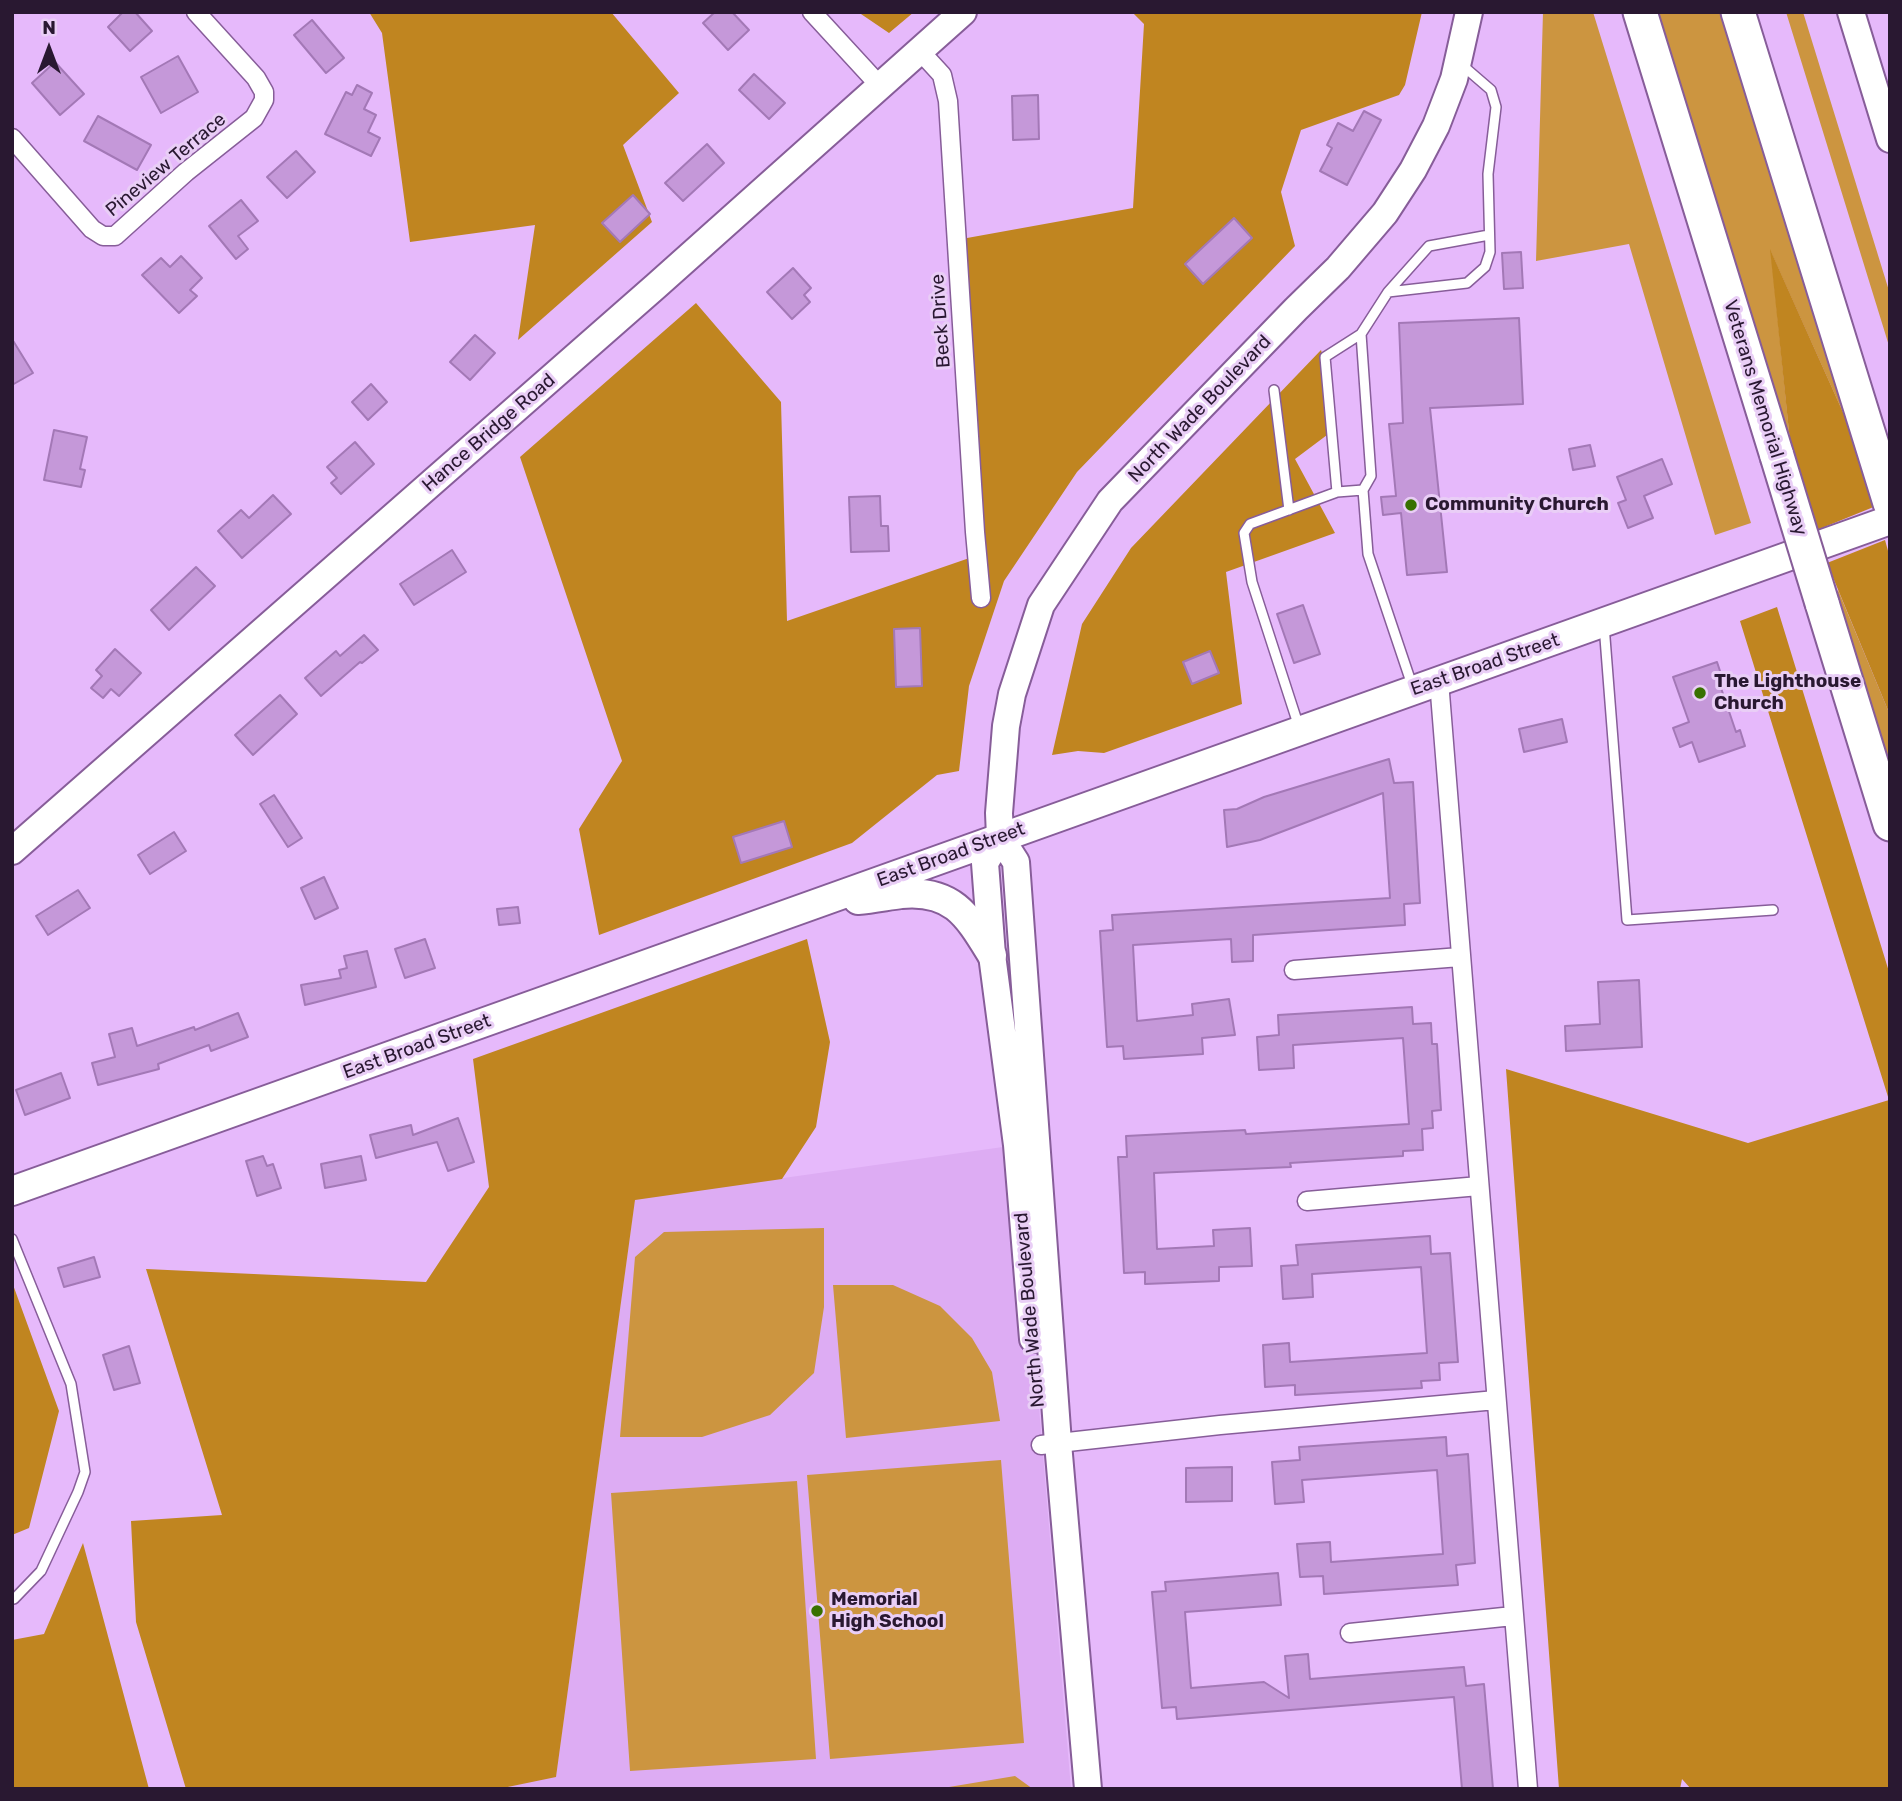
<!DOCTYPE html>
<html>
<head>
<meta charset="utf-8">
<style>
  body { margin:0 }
  #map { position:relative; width:1902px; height:1801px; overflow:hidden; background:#e6b9fb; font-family:Rubik,sans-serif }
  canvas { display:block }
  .frame { position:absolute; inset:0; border:14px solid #291831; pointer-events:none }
  .north { position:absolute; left:14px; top:14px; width:70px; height:70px; -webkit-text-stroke:5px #e9cef6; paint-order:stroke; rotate:0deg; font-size:19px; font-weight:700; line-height:28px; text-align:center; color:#291831 }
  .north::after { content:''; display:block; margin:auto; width:24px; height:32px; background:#291831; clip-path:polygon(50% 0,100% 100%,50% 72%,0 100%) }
</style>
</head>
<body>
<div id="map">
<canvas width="1902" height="1801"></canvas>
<div class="frame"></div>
<div class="north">N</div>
</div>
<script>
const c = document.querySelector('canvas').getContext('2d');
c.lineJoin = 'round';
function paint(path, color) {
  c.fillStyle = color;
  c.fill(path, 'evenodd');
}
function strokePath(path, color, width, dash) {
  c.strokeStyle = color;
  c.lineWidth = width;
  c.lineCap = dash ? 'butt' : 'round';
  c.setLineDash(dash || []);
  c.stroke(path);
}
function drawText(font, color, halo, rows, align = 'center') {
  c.font = font + ' Rubik,sans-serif';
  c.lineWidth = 6;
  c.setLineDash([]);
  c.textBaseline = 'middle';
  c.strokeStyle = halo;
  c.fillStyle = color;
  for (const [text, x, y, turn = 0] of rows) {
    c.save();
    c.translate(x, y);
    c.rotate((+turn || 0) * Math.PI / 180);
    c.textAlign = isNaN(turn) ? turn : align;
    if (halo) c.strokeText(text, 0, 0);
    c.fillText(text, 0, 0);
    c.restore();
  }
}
const built = new Path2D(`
  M 1017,1145 L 1071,1789 L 498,1789 L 556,1776 L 635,1199 Z`);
const green = new Path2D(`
  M 1543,12 L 1593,12 L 1751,523 L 1715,535 L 1629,244 L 1536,261 Z
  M 1656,12 L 1723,12 L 1854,437 L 1771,252 L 1791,451 Z
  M 1786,12 L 1803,12 L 1890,294 L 1890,349 Z
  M 1838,590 L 1890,715 L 1890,787 L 1832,600 Z
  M 824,1228 L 824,1307 L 814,1373 L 770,1415 L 702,1437 L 620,1437 L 635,1257 L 664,1232 Z
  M 833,1285 L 893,1285 L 940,1306 L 972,1338 L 992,1372 L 1000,1421 L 846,1438 Z
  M 1001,1460 L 1024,1743 L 830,1759 L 807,1475 Z
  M 797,1481 L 816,1759 L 630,1771 L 611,1493 Z
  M 1015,1776 L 1033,1789 L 937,1789 Z`);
const forest = new Path2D(`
  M 369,12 L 611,12 L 679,93 L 623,145 L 652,222 L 518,340 L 535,225 L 410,242 L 382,33 Z
  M 858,12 L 914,12 L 889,33 Z
  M 1132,12 L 1422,12 L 1405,85 L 1399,95 L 1301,130 L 1281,192 L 1295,246 L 1077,472 L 1004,581 L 969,686 L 959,771 L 937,775 L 852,843 L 599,935 L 579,829 L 622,761 L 520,457 L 696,303 L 781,402 L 787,621 L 981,554 L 956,240 L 1133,208 L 1144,24 Z
  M 1770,249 L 1854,437 L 1876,506 L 1817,530 L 1791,451 Z
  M 1321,350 L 1324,360 L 1327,435 L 1295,459 L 1335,533 L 1226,572 L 1242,704 L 1104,753 L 1078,751 L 1052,755 L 1082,624 L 1131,548 Z
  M 1885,540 L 1890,558 L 1890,715 L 1827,563 Z
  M 1777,607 L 1890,975 L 1890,1789 L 1691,1789 L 1682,1779 L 1680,1789 L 1559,1789 L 1506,1069 L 1748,1143 L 1889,1100 L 1740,621 Z
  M 807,939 L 830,1042 L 816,1127 L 782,1179 L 635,1200 L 556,1777 L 498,1789 L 186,1789 L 136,1622 L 131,1521 L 222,1515 L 146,1269 L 426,1282 L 489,1187 L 473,1059 Z
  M 12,1282 L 59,1411 L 29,1528 L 12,1535 Z
  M 83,1543 L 149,1789 L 12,1789 L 12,1640 L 44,1634 Z`);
const building = new Path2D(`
  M 123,12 L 135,12 L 152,31 L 130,51 L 108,27 Z
  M 715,12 L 732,12 L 749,30 L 728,50 L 703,23 Z
  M 312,20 L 344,58 L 326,73 L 294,35 Z
  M 178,56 L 198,92 L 161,113 L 141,77 Z
  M 55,62 L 84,94 L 60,115 L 32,83 Z
  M 754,74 L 785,103 L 769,119 L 739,90 Z
  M 357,85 L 372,93 L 364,109 L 376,115 L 368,132 L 380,138 L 371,156 L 325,134 L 346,92 L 352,95 Z
  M 1038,95 L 1039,139 L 1013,140 L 1012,96 Z
  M 1364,111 L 1381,120 L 1347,185 L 1320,171 L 1332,148 L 1327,145 L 1338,123 L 1353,131 Z
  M 98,116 L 151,145 L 137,170 L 84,141 Z
  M 707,144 L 724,163 L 683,201 L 665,183 Z
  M 296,151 L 315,172 L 287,198 L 267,177 Z
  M 633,195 L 650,214 L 620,242 L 602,223 Z
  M 241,200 L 258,221 L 238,236 L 248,249 L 236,259 L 209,226 Z
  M 1234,218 L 1252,238 L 1203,284 L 1185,264 Z
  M 1521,252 L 1523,288 L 1504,289 L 1502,253 Z
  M 181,256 L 202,278 L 190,290 L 197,296 L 179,313 L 142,275 L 161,258 L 170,267 Z
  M 793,268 L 811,288 L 804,295 L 810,302 L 792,319 L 767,292 Z
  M 1519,318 L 1523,404 L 1430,408 L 1447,572 L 1407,575 L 1401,513 L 1383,515 L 1381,497 L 1396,496 L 1389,424 L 1403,423 L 1399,323 Z
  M 475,335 L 495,353 L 470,380 L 450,362 Z
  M 12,339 L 33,373 L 12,385 Z
  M 371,384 L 387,402 L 368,420 L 352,402 Z
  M 54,430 L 87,437 L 80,469 L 85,470 L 81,487 L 44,480 Z
  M 355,442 L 374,464 L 341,494 L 331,483 L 337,478 L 327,467 Z
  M 1590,445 L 1595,466 L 1573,470 L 1569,449 Z
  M 1662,459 L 1672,484 L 1644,496 L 1653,518 L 1628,528 L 1618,503 L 1626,500 L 1617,477 Z
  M 273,495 L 291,514 L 242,558 L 218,531 L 241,510 L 249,518 Z
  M 880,496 L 881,526 L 888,526 L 889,551 L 851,552 L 849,497 Z
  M 452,550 L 466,572 L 414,605 L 400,584 Z
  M 196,567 L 215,586 L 169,630 L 151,610 Z
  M 1303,605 L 1320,654 L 1294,663 L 1277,614 Z
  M 920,628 L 922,686 L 896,687 L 894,629 Z
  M 364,635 L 378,650 L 362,663 L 360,662 L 321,696 L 305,678 L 336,651 L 340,656 Z
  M 115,649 L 141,673 L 119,696 L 111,689 L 103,698 L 91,688 L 102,676 L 96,670 Z
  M 1210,651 L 1219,673 L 1192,684 L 1183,662 Z
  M 1717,662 L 1725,686 L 1721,688 L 1736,732 L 1740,730 L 1745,746 L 1699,762 L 1692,742 L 1680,747 L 1673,728 L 1689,722 L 1673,677 Z
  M 280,695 L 297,714 L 253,755 L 235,735 Z
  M 1562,719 L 1567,742 L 1524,752 L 1519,729 Z
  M 1389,759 L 1394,783 L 1413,782 L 1420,903 L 1404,904 L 1405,925 L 1253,935 L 1253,961 L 1232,962 L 1231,939 L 1133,945 L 1137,1021 L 1193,1015 L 1192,1004 L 1229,999 L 1235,1035 L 1202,1038 L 1203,1054 L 1124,1059 L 1123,1046 L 1107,1047 L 1100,931 L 1113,930 L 1112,915 L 1390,898 L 1383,793 L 1260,840 L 1227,847 L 1224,810 L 1237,809 L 1264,797 Z
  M 274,795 L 302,838 L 288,847 L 260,804 Z
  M 784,821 L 792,847 L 741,863 L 733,837 Z
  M 174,832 L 186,851 L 150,874 L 138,855 Z
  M 324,877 L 338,908 L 315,919 L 301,888 Z
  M 78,890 L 90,908 L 48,935 L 36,916 Z
  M 518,907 L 520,923 L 499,925 L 497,909 Z
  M 425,939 L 435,968 L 405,978 L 395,949 Z
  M 367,951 L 376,987 L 305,1005 L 301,985 L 341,978 L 339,970 L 347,968 L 344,956 Z
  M 1639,980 L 1642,1047 L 1566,1051 L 1565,1026 L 1600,1024 L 1598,982 Z
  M 1412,1007 L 1413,1024 L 1431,1023 L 1432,1044 L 1437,1044 L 1441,1110 L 1432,1111 L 1433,1128 L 1422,1129 L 1423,1150 L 1403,1151 L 1403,1156 L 1290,1163 L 1291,1167 L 1154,1173 L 1157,1249 L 1214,1246 L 1213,1230 L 1250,1228 L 1252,1266 L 1219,1267 L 1219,1281 L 1145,1284 L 1145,1272 L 1124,1273 L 1118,1157 L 1127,1157 L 1126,1136 L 1245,1130 L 1246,1134 L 1409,1124 L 1403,1038 L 1293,1045 L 1294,1068 L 1259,1070 L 1257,1037 L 1279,1035 L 1278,1015 Z
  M 238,1013 L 248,1037 L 211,1051 L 209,1045 L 158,1064 L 159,1069 L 98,1085 L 92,1063 L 115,1057 L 109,1034 L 132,1028 L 137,1046 L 194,1027 L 195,1030 Z
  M 61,1073 L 70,1098 L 25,1115 L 16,1090 Z
  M 458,1118 L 474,1162 L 448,1171 L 437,1142 L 376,1158 L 370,1135 L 411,1125 L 413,1135 Z
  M 263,1156 L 267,1166 L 273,1164 L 281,1188 L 257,1196 L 246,1161 Z
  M 361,1156 L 366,1180 L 325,1188 L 321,1164 Z
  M 1430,1236 L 1431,1254 L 1450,1253 L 1458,1362 L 1439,1363 L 1440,1380 L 1421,1381 L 1422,1388 L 1295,1395 L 1295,1385 L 1265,1387 L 1263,1345 L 1289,1343 L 1290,1362 L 1427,1353 L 1421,1267 L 1312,1274 L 1313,1297 L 1283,1299 L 1281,1266 L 1298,1265 L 1296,1245 Z
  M 94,1257 L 100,1277 L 64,1287 L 58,1268 Z
  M 129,1346 L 140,1383 L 114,1390 L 103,1355 Z
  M 1446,1437 L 1447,1456 L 1468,1454 L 1475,1563 L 1456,1565 L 1458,1585 L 1324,1594 L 1323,1576 L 1300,1577 L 1297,1544 L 1330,1542 L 1331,1562 L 1443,1554 L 1437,1470 L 1302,1480 L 1304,1502 L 1275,1504 L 1272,1462 L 1300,1460 L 1299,1447 Z
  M 1232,1467 L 1232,1501 L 1186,1502 L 1186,1468 Z
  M 1278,1573 L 1281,1605 L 1185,1612 L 1191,1688 L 1264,1682 L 1289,1698 L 1285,1656 L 1308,1654 L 1310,1679 L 1464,1667 L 1466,1686 L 1484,1684 L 1493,1789 L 1462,1789 L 1454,1697 L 1177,1719 L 1176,1707 L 1162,1708 L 1152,1592 L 1166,1591 L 1165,1582 Z`);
const lane = new Path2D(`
  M 1388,292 L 1429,246 L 1489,235
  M 1274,390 L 1289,510
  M 1337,492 L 1363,490
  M 1604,625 L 1627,920 L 1773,910
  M 1412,685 L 1368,554 L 1363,490 L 1371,476 L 1361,334 L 1388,292 L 1467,283 L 1485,267 L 1490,252 L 1488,174 L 1496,107 L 1491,90 L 1462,65
  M 1299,727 L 1252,582 L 1244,533 L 1250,524 L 1337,492 L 1325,357 L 1361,334
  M 12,1239 L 71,1384 L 85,1472 L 78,1492 L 41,1571 L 14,1599`);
const street = new Path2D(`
  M 812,12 L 880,86
  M 919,50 L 942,75 L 948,101 L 975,532 L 981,598
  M 12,138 L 92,229 L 103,236 L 115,236 L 186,172 L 254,118 L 264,100 L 264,92 L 256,78 L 196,12
  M 1439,681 L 1528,1789
  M 1294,970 L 1460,957
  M 1307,1201 L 1479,1186
  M 1041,1445 L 1220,1425 L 1496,1400
  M 1350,1633 L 1513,1616`);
const secondary = new Path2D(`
  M 1851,12 L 1890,139
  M 1000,837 L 985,863 L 992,955 L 1017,1145 L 1033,1339
  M 12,851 L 656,286 L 963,12
  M 1088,1789 L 1058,1443 L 1016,862 L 1000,837 L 999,813 L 1006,726 L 1012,694 L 1041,605 L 1110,501 L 1296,309 L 1338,268 L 1385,213 L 1413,170 L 1436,126 L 1454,79 L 1469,12`);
const primary = new Path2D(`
  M 858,900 C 872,899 886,896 901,894 C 953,889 968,916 992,955
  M 12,1191 L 1890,520`);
const highway = new Path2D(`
  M 1640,12 L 1777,456
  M 1738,12 L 1890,503
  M 1822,603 L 1890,824`);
const highwayBridge = new Path2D(`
  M 1777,456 L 1822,603`);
const markers = [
  [1411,505,7,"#387100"],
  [1700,693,7,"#387100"],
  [817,1611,7,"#387100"]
];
const streetNames = [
  ["Pineview Terrace",166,165,-40],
  ["Beck Drive",941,321,-94],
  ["North Wade Boulevard",1200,409,-46],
  ["Veterans Memorial Highway",1765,418,73],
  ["Hance Bridge Road",489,433,-41],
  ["East Broad Street",1485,665,-19],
  ["East Broad Street",951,855,-20],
  ["East Broad Street",417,1047,-20],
  ["North Wade Boulevard",1030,1310,-95]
];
const poiNames = [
  ["Community Church",1425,505],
  ["The Lighthouse",1714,682],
  ["Church",1714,704],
  ["Memorial",831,1600],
  ["High School",831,1622]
];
paint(built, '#ddacf3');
paint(green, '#cc9540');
paint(forest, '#c08520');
paint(building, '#c598d9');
strokePath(building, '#a378b6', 2);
strokePath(lane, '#875d99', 12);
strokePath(street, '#875d99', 21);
strokePath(secondary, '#875d99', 30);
strokePath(primary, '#875d99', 32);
strokePath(highway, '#875d99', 37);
strokePath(lane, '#fff', 9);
strokePath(street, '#fff', 18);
strokePath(secondary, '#fff', 26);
strokePath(primary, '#fff', 28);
strokePath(highway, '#fff', 33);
strokePath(highwayBridge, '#875d99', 37, []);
strokePath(highwayBridge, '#fff', 33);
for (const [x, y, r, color] of markers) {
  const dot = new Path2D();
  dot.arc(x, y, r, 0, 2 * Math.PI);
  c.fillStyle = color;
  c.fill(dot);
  strokePath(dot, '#e9cef6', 2.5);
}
drawText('19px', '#291831', '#e9cef6', streetNames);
drawText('bold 19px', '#291831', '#e9cef6', poiNames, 'left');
</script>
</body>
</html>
